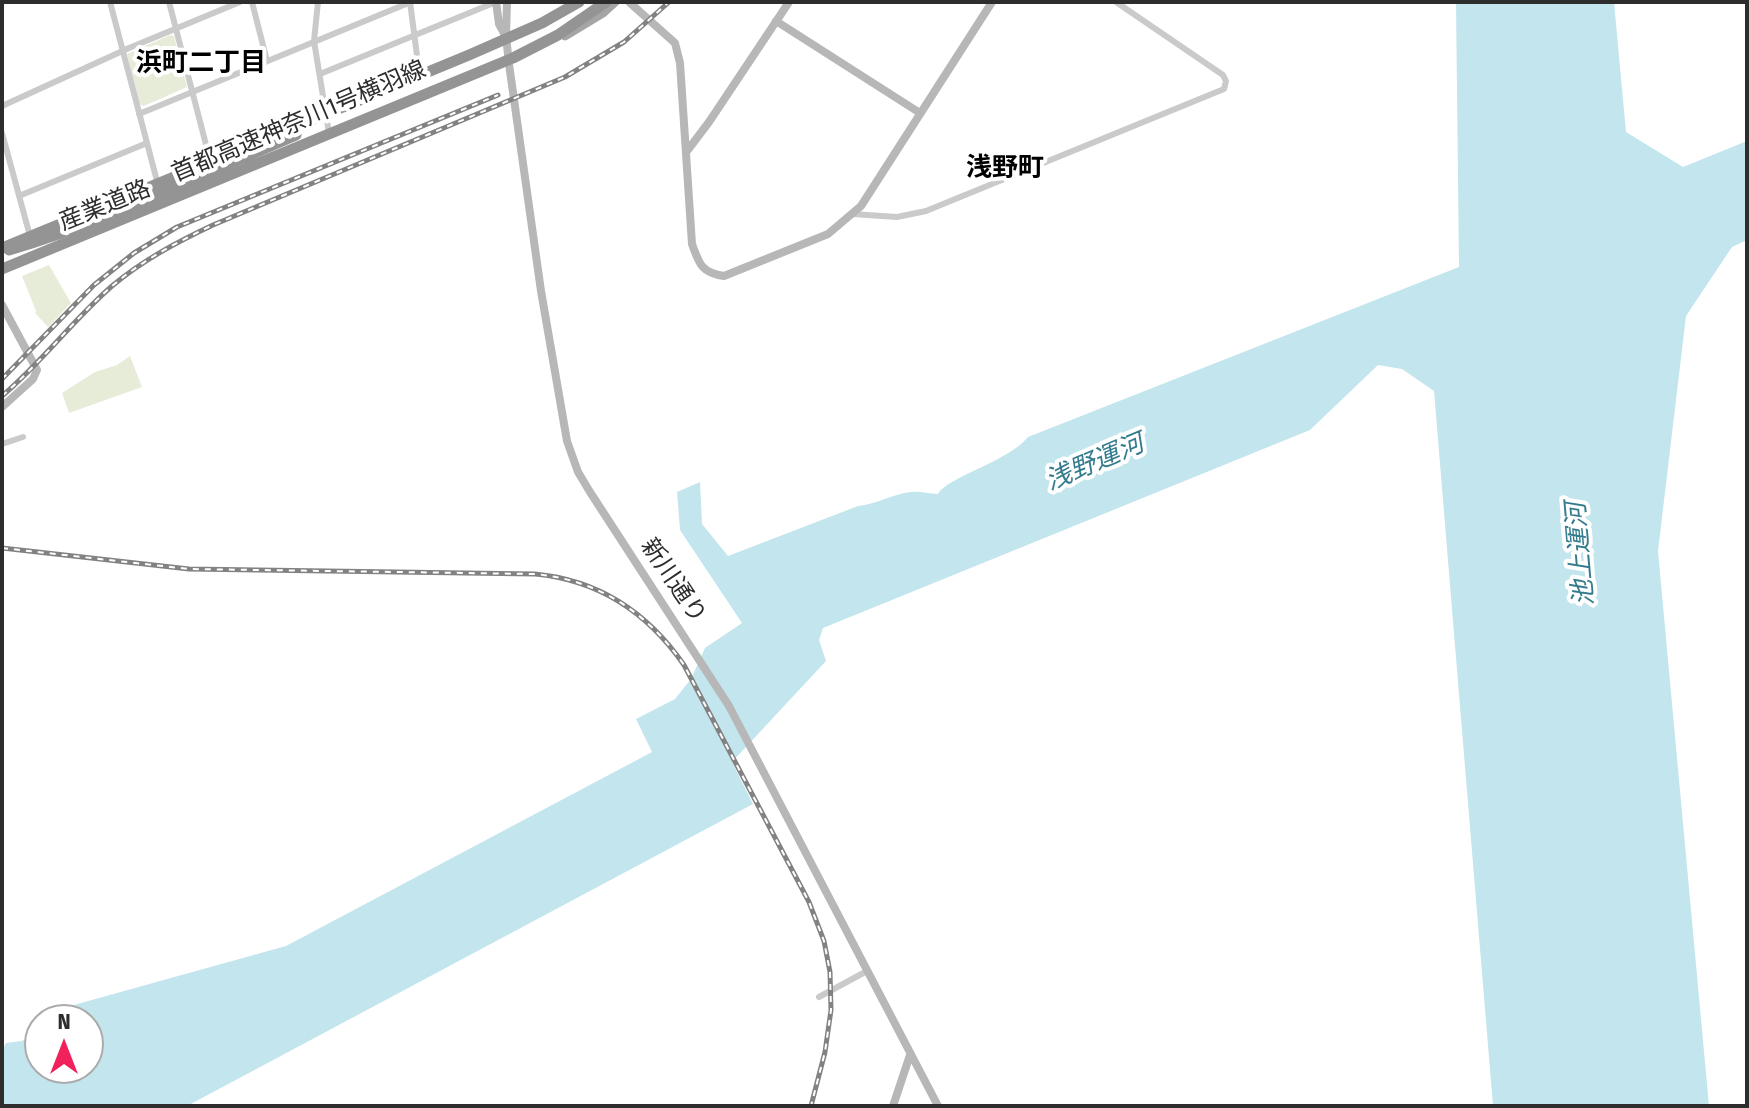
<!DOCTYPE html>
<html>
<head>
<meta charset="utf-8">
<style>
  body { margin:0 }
  #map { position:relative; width:1749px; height:1108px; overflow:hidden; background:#fff; font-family:"Fira Sans Condensed",sans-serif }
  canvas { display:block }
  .frame { position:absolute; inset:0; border:4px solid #2d2d2d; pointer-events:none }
  .north { position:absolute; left:24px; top:1004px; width:80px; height:80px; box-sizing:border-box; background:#fff; border:2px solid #ababab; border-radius:50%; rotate:0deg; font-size:22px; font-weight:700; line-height:32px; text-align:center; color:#2d2d2d }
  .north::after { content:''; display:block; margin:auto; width:28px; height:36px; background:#f1225b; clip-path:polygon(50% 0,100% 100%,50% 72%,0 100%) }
</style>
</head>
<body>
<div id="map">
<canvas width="1749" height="1108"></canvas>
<div class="frame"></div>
<div class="north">N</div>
</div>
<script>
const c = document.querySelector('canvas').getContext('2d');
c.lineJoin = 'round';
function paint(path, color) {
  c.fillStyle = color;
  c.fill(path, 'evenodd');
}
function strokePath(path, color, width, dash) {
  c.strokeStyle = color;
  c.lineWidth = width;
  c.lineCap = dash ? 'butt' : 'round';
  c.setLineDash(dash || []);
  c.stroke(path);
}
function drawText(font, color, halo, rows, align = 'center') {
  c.font = font + ' "Fira Sans Condensed","Noto Sans JP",sans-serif';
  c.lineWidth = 8;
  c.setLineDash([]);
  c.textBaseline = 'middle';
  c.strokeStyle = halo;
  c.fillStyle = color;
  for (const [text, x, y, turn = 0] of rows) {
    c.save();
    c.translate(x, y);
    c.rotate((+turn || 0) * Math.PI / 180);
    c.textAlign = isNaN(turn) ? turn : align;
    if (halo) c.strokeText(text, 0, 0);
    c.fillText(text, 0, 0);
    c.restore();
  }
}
const green = new Path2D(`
  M 170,35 L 174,36 L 187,87 L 144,106 L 139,104 L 127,54 Z
  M 49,265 L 71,303 L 48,327 L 35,313 L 36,311 L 22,276 Z
  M 130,356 L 142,387 L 69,413 L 62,393 L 95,372 L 117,365 Z`);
const water = new Path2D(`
  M 1456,2 L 1614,2 L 1626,132 L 1683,167 L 1747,141 L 1747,240 L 1732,247 L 1686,316 L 1658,551 L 1709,1106 L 1493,1106 L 1434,391 L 1402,369 L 1378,365 L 1310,430 L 823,628 L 819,640 L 826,661 L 732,762 L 753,804 L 187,1106 L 2,1106 L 2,1051 L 6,1043 L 22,1041 L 40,1030 L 40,1068 L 88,1068 L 88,1020 L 44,1020 L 45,1013 L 286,946 L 652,752 L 636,719 L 675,699 L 691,679 L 705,648 L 742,623 L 680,530 L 677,492 L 700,482 L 702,524 L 728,556 L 858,506 C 877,504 893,494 911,492 C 919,491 929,494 938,494 C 947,477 1008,462 1028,437 L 1459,267 Z`);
const street = new Path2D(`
  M 110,2 L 157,181
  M 169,2 L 210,160
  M 252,2 L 267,61
  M 318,2 L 314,41 L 329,133
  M 410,2 L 419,71
  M 320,74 L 496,2
  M 2,106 L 129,48 L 240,2
  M 139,114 L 411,2
  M 2,133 L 30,236
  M 19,196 L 147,143
  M 852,214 L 897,217 L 926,211 L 1224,89 L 1226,81 L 1223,75 L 1116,2
  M 2,444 L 23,437
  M 819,997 L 867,971`);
const secondary = new Path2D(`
  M 496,2 L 499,24 L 505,35
  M 507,2 L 506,36 L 509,64 L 541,291 L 567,441 L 578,472 L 590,492 L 729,706 L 938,1106
  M 629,2 L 675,43 L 680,63 L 692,244 C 699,263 701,273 724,276 L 828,234 L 861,206 L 992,2
  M 776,21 L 920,113
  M 687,151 L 709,122 L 789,2
  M 2,305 L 37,370 L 33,379 L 2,407
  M 893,1106 L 910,1055`);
const primary = new Path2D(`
  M 565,36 L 603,13 L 615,2`);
const highway = new Path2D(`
  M 9,250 C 90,226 167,191 245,157`);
const rail = new Path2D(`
  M 2,379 L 94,285 L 134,253 L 177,227 L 498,95
  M 2,396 C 42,362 73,320 112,286 C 143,260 177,242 213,225 L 565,77 L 624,42 L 669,2
  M 2,548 L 189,569 L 535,574 C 599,580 648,613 684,665 L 809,902 L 824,941 L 830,972 L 831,1010 L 825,1052 L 811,1106`);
const highwayBridge = new Path2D(`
  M 245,157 L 296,135
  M 2,248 L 469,55 L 542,23 L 579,2
  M 2,269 L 513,58 L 558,35 L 606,2`);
const streetNames = [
  ["首都高速神奈川1号横羽線",299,122,-23],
  ["産業道路",105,206,-22],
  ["新川通り",673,581,56]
];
const neighbourhoodNames = [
  ["浜町二丁目",201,64],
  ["浅野町",1005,169]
];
const waterNames = [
  ["浅野運河",1095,463,-23],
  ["池上運河",1581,554,-95]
];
paint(green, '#e7ecd9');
paint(water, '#c3e5ed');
strokePath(street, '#cacaca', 6);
strokePath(secondary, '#b7b7b7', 8);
strokePath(primary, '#a5a5a5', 9);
strokePath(highway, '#949494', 11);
strokePath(rail, '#828282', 5);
strokePath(rail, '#fff', 2, [6]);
strokePath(highwayBridge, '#949494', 11);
drawText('24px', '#2d2d2d', '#fff', streetNames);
drawText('bold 26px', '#000', '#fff', neighbourhoodNames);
drawText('italic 26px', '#347c8d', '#fff', waterNames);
</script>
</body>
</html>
